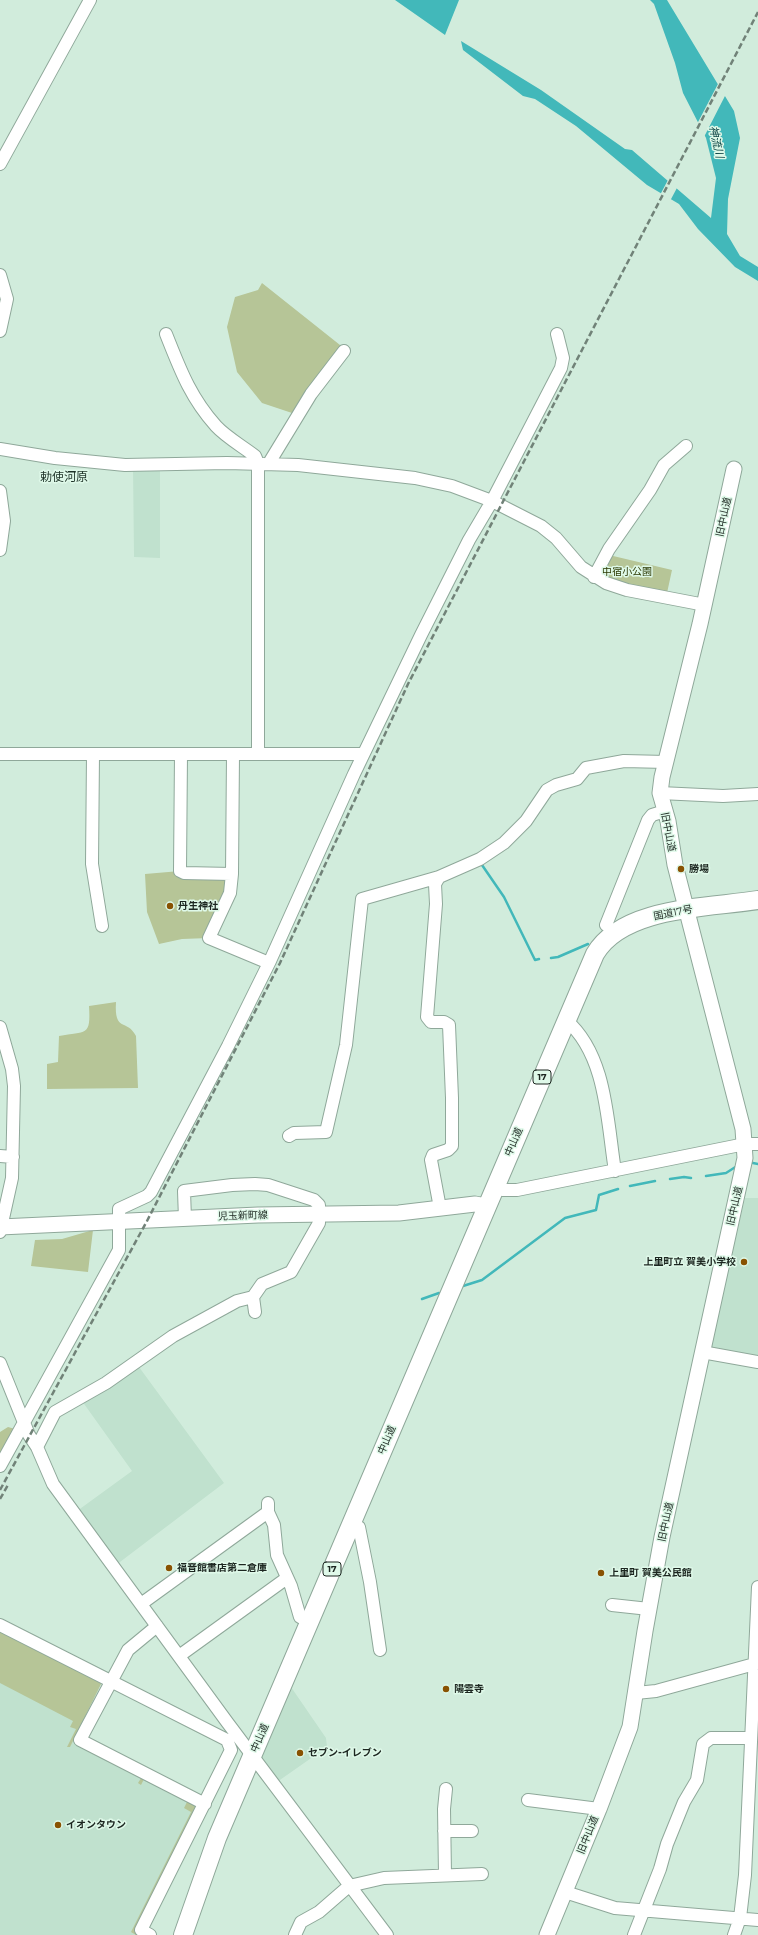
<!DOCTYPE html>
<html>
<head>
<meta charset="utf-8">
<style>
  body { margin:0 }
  canvas { display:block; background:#d1ecdc }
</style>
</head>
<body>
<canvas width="758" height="1935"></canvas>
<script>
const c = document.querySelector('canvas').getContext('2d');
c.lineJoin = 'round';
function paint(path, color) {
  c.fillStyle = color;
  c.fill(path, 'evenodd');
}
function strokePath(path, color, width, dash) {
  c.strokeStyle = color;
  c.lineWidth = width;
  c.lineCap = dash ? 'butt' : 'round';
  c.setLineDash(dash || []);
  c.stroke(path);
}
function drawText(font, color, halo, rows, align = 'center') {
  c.font = font + ' Montserrat,"Noto Sans JP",sans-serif';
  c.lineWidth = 3;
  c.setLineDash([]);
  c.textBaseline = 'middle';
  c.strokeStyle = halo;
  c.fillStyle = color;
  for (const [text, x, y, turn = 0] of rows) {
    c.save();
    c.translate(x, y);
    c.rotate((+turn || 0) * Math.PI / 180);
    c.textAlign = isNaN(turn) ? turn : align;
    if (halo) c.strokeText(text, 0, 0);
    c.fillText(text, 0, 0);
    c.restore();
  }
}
const built = new Path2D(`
  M 133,465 L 160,465 L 160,558 L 134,557 Z
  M 745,1198 L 758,1198 L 758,1359 L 710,1350 Z
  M 139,1367 L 224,1483 L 116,1565 L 77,1511 L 132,1471 L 82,1401 Z
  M 0,1631 L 102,1682 L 74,1740 L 200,1804 L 145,1935 L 0,1935 Z
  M 291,1687 L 326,1738 L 327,1747 L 277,1782 L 263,1763 L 262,1754 Z`);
const green = new Path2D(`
  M 262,283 L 340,345 L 344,351 L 298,415 L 262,403 L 237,372 L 227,327 L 235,297 L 258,290 Z
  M 609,555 L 672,570 L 667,593 L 623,585 L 601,577 Z
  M 180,871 L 232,874 L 209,938 L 182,939 L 159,944 L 147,912 L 145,874 Z
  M 116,1002 C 114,1033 127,1018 136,1036 L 138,1088 L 47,1089 L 47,1064 L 58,1062 L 59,1036 C 86,1031 91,1037 89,1006 Z
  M 93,1230 L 88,1272 L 31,1266 L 35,1240 L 62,1239 Z
  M 8,1427 L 19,1430 L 0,1466 L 0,1432 Z
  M 0,1631 L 102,1682 L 70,1747 L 67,1747 L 76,1729 L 70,1727 L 73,1721 L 0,1683 Z
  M 143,1775 L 200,1804 L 145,1935 L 136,1935 L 131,1932 L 191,1812 L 184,1808 L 187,1802 L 144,1779 L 141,1785 L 138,1783 Z`);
const water = new Path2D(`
  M 395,0 L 459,0 L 445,35 Z
  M 650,0 L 667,0 L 734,111 L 740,138 L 728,199 L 727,234 L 740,256 L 758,267 L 758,281 L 735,267 L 698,229 L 679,204 L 647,185 L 576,126 L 535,99 L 523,96 L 463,50 L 461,41 L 541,90 L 625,149 L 632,150 L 711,218 L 716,178 L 706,138 L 683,93 L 675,63 L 654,4 Z`);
const pier = new Path2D(`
  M 719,82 L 726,94 L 704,137 L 697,124 Z
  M 669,178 L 678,186 L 670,201 L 660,195 Z`);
const stream = new Path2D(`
  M 0,297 L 0,302
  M 482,865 L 504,897 L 535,960 L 539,959
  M 551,958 L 558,957 L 588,944
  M 753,1163 L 758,1164
  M 706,1176 L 726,1173 L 737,1166
  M 670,1179 L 684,1177 L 691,1178
  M 630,1186 L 655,1181
  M 463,1286 L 482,1280 L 565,1218 L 596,1210 L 599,1195 L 618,1189
  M 422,1299 L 439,1293`);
const minor = new Path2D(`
  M 0,164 L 90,0
  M 0,275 L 7,299 L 0,331
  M 166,334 C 180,369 190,397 216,426 C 226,437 242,446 255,456 L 258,463 L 258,754
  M 0,449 L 55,458 L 125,465 L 227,463 L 298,465 L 415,478 L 452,486 L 492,501 L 541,526 L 556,538 L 581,567 L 606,583 L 627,590 L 705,605
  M 269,463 L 311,394 L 344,351
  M 0,491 L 4,521 L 0,550
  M 594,577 L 609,549 L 650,490 L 664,465 L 686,446
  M 0,754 L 363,754
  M 93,754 L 92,864 L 102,926
  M 181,754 L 180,871 L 184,873 L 232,874
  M 233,754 L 232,874 L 230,893 L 209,938 L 269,963
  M 660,793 L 723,796 L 758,794
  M 606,925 L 648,820 L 652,815 L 665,811
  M 566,1020 C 607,1055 607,1122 615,1171
  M 0,1027 L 12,1069 L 14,1086 L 12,1178 L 0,1232
  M 289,1136 L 294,1133 L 326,1132 L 346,1045 L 362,899 L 439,877
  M 0,1156 L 13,1157
  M 494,1187 L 503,1190 L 517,1190 L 745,1144 L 758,1144
  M 440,1208 L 431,1160 L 433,1155 L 448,1150 L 452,1146 L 452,1098 L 449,1025 L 444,1022 L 431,1022 L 427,1017 L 436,904 L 435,884 L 439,877 L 480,859 L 504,843 L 526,821 L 547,790 L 556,785 L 577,779 L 586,768 L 624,761 L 666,762
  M 253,1297 L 255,1312
  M 702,1352 L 758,1362
  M 0,1363 L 29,1435 L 37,1447 L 53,1484 L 227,1722 L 387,1935
  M 37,1447 L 55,1412 L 106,1383 L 173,1336 L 237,1301 L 253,1297 L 262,1284 L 291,1272 L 319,1223 L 319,1205 L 314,1200 L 268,1185 L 255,1184 L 232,1185 L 184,1191 L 185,1219
  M 0,1466 L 119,1250 L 119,1209 L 147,1196 L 151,1192 L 228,1046 L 270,961 L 354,774 L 421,635 L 469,540 L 492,501 L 561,368 L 563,358 L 557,334
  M 268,1503 L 268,1512 L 274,1525 L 277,1555 L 291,1586 L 300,1617 L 309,1620
  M 351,1523 L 359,1527 L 370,1582 L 380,1650
  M 141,1604 L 268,1512
  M 612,1605 L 649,1609
  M 0,1625 L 227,1740 L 231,1750 L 141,1930 L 150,1935
  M 157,1626 L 128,1650 L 80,1740 L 205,1804
  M 179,1656 L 287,1578
  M 636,1693 L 656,1691 L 758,1663
  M 528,1800 L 599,1809
  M 444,1831 L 472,1831
  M 445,1875 L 444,1809 L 446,1789
  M 565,1892 L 615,1908 L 758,1920
  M 295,1935 L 301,1922 L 319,1912 L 349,1886 L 384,1878 L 482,1874
  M 634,1935 L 660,1869 L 667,1844 L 684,1802 L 697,1780 L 703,1744 L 711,1738 L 751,1738
  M 734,1935 L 740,1918 L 745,1875 L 758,1587`);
const major = new Path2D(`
  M 0,1227 L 258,1215 L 399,1213 L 475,1204 L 486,1206
  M 547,1935 L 599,1809 L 630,1727 L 645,1631 L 662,1537 L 745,1158 L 743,1129 L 675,865 L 668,821 L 660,793 L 662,777 L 700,624 L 734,469`);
const highway = new Path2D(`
  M 183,1935 L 217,1838 L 595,954 C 623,906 710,908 758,900`);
const rail = new Path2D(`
  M 0,1490 L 147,1221 L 280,963 L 408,684 L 758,12
  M 0,1499 L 8,1485`);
const markers = [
  [681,869,4,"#895202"],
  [170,906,4,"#895202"],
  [744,1262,4,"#895202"],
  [169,1568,4,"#895202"],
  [601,1573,4,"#895202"],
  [446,1689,4,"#895202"],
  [300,1753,4,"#895202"],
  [58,1825,4,"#895202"]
];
const shields = [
  [542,1077,18],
  [332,1569,18]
];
const shieldNames = [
  ["17",542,1077],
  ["17",332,1569]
];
const streetNames = [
  ["旧中山道",724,517,-78],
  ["旧中山道",668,832,79],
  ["国道17号",673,913,-11],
  ["中山道",514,1142,-67],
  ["旧中山道",735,1206,-77],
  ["児玉新町線",243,1216,-2],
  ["中山道",387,1440,-67],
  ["旧中山道",666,1522,-78],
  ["中山道",260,1738,-67],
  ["旧中山道",588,1835,-68]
];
const parkNames = [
  ["中宿小公園",627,572]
];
const poiNames = [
  ["勝場",689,869],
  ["丹生神社",178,906],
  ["上里町立 賀美小学校",736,1262,"right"],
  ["福音館書店第二倉庫",177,1568],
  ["上里町 賀美公民館",609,1573],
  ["陽雲寺",454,1689],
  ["セブン-イレブン",308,1753],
  ["イオンタウン",66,1825]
];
const waterNames = [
  ["神流川",716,142,77]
];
const quarterNames = [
  ["勅使河原",64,477]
];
paint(built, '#c0e1ce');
paint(green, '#b6c597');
paint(water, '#42b8ba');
paint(pier, '#d1ecdc');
strokePath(stream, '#42b8ba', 2.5);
strokePath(minor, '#8fa89a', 14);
strokePath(major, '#8fa89a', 17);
strokePath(highway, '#8fa89a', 20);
strokePath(minor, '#fff', 12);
strokePath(major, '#fff', 15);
strokePath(highway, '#fff', 18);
strokePath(rail, '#718278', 2.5, [6, 3]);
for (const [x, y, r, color] of markers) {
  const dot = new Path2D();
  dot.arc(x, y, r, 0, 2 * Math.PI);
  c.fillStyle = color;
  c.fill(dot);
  strokePath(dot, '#dff9e9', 1.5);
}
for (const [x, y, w] of shields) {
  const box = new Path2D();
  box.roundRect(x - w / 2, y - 7, w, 14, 3);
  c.fillStyle = '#dff9e9';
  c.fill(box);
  strokePath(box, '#1c2620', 1);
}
drawText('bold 9px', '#1c2620', null, shieldNames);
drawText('10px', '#1c2620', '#dff9e9', streetNames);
drawText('10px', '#2b3700', '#dff9e9', parkNames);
drawText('bold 10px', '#1c2620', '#dff9e9', poiNames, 'left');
drawText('italic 11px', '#043d3e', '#dff9e9', waterNames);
drawText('12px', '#1e3328', '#dff9e9', quarterNames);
</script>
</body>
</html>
